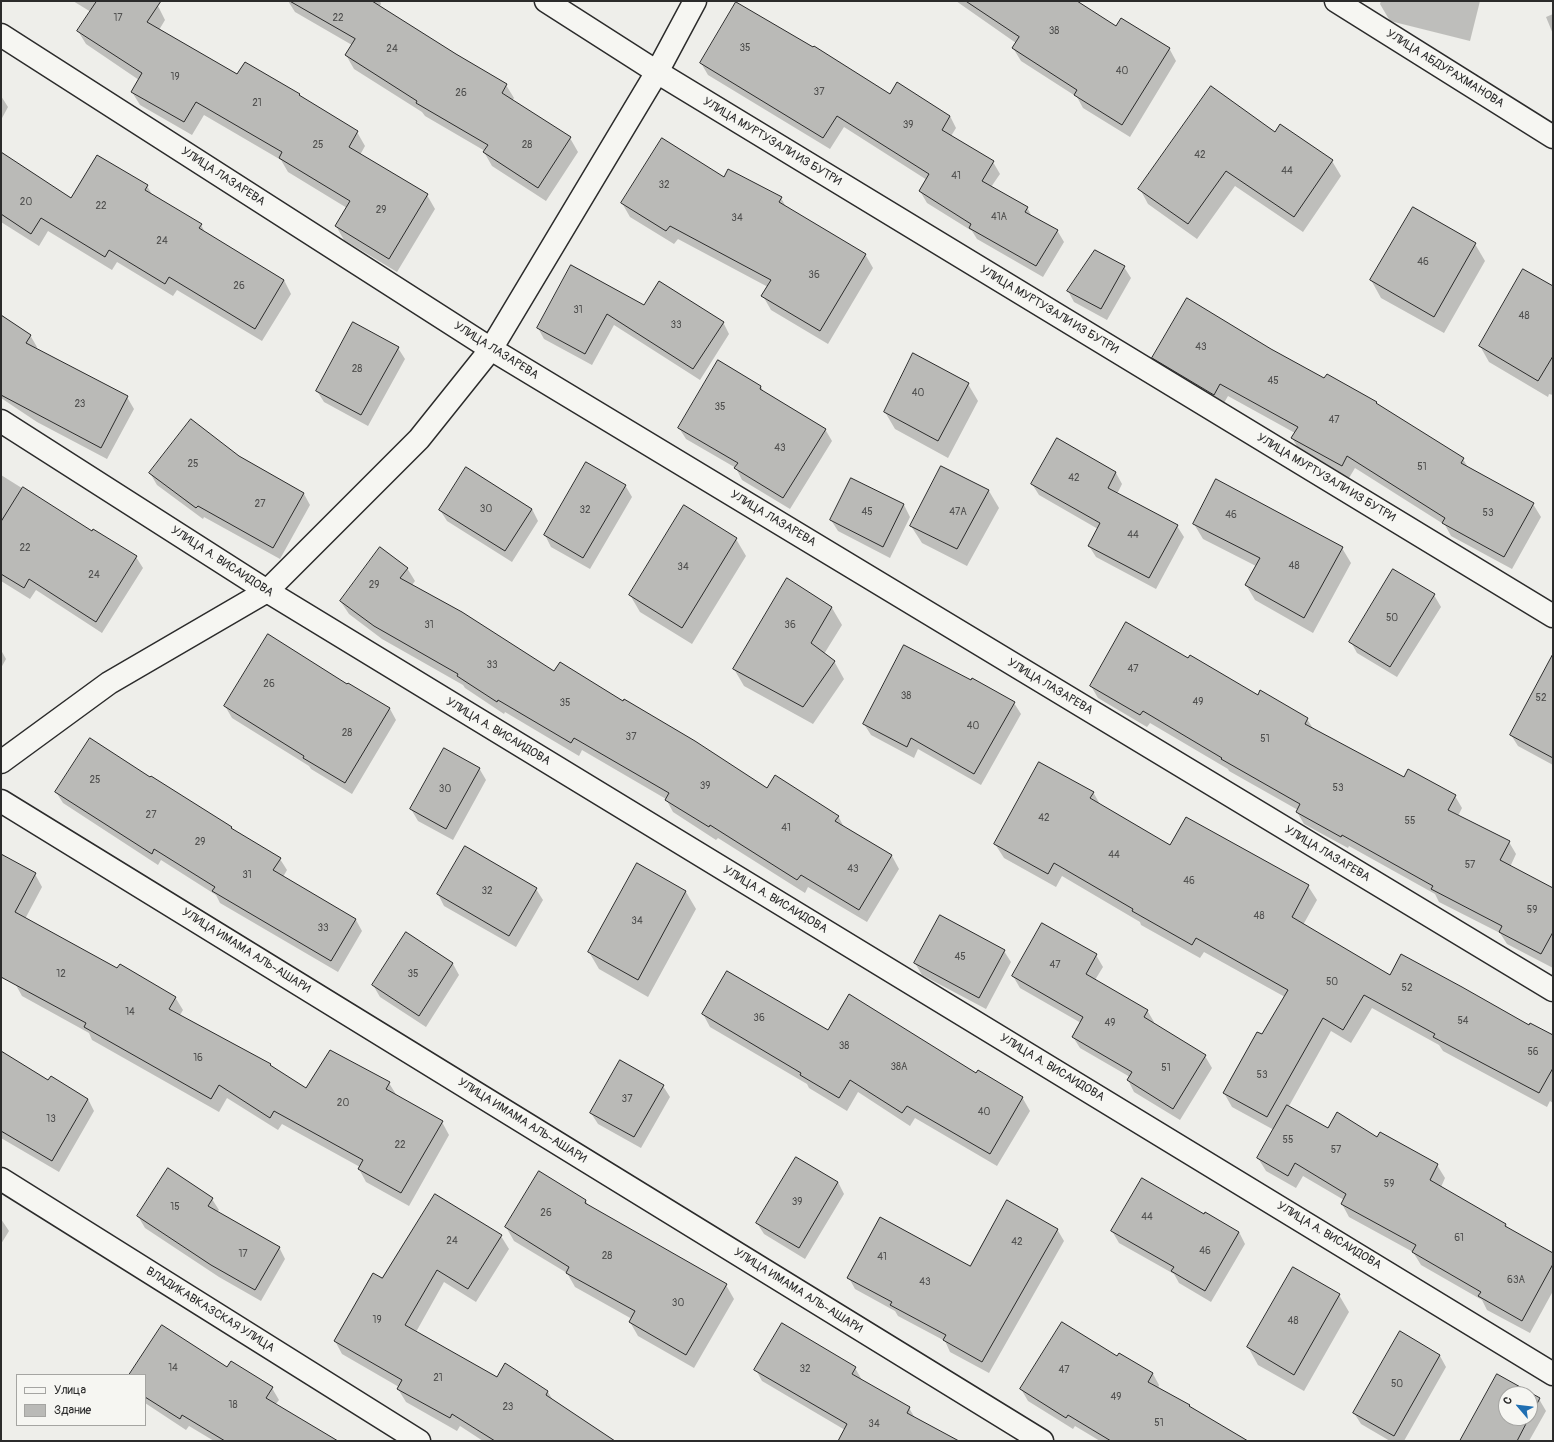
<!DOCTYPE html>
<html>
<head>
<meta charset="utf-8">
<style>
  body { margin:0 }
  #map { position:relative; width:1554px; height:1442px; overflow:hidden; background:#eeeeea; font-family:Pangolin,sans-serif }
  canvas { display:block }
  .frame { position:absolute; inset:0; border:2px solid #2b2b2b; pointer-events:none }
  .legend { position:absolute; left:16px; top:1374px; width:130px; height:52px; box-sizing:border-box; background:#f6f6f2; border:1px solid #a5a5a2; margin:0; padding:5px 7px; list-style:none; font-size:12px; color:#2b2b2b }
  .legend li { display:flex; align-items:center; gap:8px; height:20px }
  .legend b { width:20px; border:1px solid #a5a5a2 }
  .north { position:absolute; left:1498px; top:1386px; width:40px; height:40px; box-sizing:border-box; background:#f6f6f2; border:1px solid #a5a5a2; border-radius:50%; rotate:298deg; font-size:11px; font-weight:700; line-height:16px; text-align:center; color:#2b2b2b }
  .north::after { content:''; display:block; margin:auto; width:14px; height:18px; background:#1f6fb2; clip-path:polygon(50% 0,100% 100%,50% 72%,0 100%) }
</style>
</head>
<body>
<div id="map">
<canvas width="1554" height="1442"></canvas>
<div class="frame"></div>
<ul class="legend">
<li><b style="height:5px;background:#f6f6f2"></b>Улица</li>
<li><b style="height:11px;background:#babab7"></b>Здание</li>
</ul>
<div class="north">С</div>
</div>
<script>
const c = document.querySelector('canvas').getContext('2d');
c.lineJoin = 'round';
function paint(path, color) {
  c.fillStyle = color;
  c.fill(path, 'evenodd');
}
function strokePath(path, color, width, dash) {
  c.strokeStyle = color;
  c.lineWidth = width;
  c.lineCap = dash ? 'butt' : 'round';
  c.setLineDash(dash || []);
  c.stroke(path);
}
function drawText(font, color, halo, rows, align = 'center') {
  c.font = font + ' Pangolin,sans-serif';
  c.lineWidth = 3.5;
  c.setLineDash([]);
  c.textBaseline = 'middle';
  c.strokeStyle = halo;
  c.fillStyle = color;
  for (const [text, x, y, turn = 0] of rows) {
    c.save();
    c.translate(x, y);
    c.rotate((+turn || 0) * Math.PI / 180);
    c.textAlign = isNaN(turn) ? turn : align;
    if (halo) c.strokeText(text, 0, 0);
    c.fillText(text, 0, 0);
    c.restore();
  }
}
const shadow = new Path2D(`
  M 73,1 L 150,1 L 158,6 L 165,20 L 159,30 L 238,75 L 299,94 L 301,98 L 357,132 L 365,146 L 360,155 L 427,195 L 435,209 L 397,272 L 344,240 L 336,226 L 347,208 L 288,172 L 281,160 L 204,115 L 192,135 L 140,105 L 132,92 L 139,80 L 86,44 L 78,31 L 91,12 Z
  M 288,1 L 380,1 L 381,4 L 379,7 L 506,85 L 514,98 L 512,101 L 570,138 L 578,152 L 546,201 L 492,166 L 484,152 L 485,151 L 425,116 L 422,112 L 354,69 L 346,55 L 352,45 L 295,12 Z
  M 956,1 L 1075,1 L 1116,28 L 1169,48 L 1176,61 L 1130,137 L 1083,108 L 1077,97 L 1021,61 L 1013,48 L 1016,43 Z
  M 1381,1 L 1480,1 L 1470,41 L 1390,21 L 1380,4 Z
  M 1553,14 L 1553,34 L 1546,17 Z
  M 701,63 L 891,95 L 950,116 L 956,128 L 951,136 L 993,162 L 1000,174 L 991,187 L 1027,207 L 1032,217 L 1057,230 L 1064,242 L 1043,277 L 977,239 L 972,231 L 927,203 L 920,191 L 927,180 L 844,127 L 830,149 L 708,75 Z
  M 1,96 L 8,107 L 1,120 Z
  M 1275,133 L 1332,161 L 1341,176 L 1303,232 L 1235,186 L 1197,239 L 1148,204 L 1140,189 Z
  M 1,153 L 71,199 L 147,186 L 153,196 L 201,225 L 206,234 L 284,280 L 291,294 L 262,341 L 177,290 L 173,296 L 117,262 L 112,270 L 48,231 L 39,246 L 1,222 Z
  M 724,179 L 781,198 L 786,207 L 865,254 L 873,268 L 828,344 L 771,310 L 763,296 L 768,287 L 678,239 L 674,244 L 630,217 L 622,203 Z
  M 1475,244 L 1485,261 L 1444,333 L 1381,298 L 1371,280 Z
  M 1124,267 L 1131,278 L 1107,320 L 1074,302 L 1068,291 Z
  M 1553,288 L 1553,395 L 1549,394 L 1548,397 L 1489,362 L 1480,346 Z
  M 644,306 L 723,322 L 729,334 L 700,380 L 614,325 L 592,365 L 544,339 L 538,328 Z
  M 1,316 L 30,335 L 37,347 L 36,349 L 127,397 L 134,409 L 107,459 L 37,422 L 1,398 Z
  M 1250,339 L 1325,380 L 1376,403 L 1378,405 L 1463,459 L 1469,469 L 1533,504 L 1541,517 L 1512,569 L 1451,536 L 1445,525 L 1355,468 L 1349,478 L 1300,451 L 1292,438 L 1295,433 L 1228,396 L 1221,408 L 1160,371 L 1153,358 Z
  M 398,348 L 405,359 L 368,426 L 324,402 L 317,391 Z
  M 968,384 L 978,401 L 948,458 L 895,429 L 885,412 Z
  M 761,387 L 764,392 L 825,429 L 832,441 L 790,509 L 742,480 L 736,468 L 686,439 L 679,428 Z
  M 1057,439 L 1116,473 L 1122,484 L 1117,494 L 1177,526 L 1184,537 L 1156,589 L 1096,557 L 1089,546 L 1098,529 L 1039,495 L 1032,484 Z
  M 239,457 L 304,494 L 310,505 L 280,559 L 204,517 L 203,519 L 157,485 L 150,473 Z
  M 941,467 L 989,491 L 999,508 L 967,566 L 922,543 L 911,526 Z
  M 1,475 L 92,532 L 136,557 L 143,568 L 102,633 L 36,590 L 30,599 L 1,581 Z
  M 851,479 L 904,505 L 910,517 L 890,558 L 838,531 L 831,520 Z
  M 625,485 L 632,497 L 590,569 L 551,547 L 545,535 Z
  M 532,509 L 538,521 L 512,562 L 447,521 L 440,510 Z
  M 1194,524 L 1342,548 L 1351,563 L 1313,633 L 1255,600 L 1246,585 L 1256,566 L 1203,539 Z
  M 736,539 L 746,556 L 692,644 L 640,612 L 630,595 Z
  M 407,568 L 415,581 L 412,585 L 555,673 L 768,789 L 838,816 L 844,827 L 892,856 L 899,869 L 867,922 L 808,887 L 805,893 L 718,838 L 716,840 L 673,812 L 666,799 L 582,750 L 579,756 L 505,712 L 504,714 L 465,688 L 463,685 L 382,639 L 349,614 L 341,602 Z
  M 787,579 L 832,608 L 842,625 L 824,654 L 834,661 L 844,679 L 813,724 L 744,686 L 734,669 Z
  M 1434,595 L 1441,607 L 1397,677 L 1357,653 L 1351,642 Z
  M 1,650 L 6,659 L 1,668 Z
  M 1189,660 L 1258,696 L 1307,719 L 1314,730 L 1404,778 L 1455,796 L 1462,808 L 1458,816 L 1509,842 L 1516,854 L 1510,867 L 1553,889 L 1553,968 L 1507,944 L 1500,933 L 1439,902 L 1435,894 L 1349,846 L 1348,848 L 1304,824 L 1297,812 L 1298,810 L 1229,771 L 1228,769 L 1150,723 L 1147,727 L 1098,698 L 1091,686 Z
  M 1553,664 L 1553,765 L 1518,746 L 1511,735 Z
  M 348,684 L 390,709 L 396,720 L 352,794 L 311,769 L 309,766 L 232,718 L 225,706 Z
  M 1014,703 L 1021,714 L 981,785 L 918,749 L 914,758 L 871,735 L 864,724 Z
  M 479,768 L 486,780 L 453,840 L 418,821 L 411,809 Z
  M 151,779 L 280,859 L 287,870 L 283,877 L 356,920 L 362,931 L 338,972 L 220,903 L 216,895 L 161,860 L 158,865 L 63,803 L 56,792 Z
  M 1093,792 L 1101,806 L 1170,846 L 1186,818 L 1308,886 L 1317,900 L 1303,925 L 1390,977 L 1553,1037 L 1553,1103 L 1550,1101 L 1547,1107 L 1443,1051 L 1439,1045 L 1372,1008 L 1351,1043 L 1331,1031 L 1289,1106 L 1328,1129 L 1378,1138 L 1437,1165 L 1445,1178 L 1441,1187 L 1506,1225 L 1509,1230 L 1553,1254 L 1553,1291 L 1530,1333 L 1487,1310 L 1482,1300 L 1421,1265 L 1413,1252 L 1349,1217 L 1342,1204 L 1344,1200 L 1303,1176 L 1296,1188 L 1266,1171 L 1258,1158 L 1274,1130 L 1232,1107 L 1224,1093 L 1262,1036 L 1285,997 L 1204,952 L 1200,958 L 1141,925 L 1140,922 L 1062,876 L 1056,887 L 1004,858 L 995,844 Z
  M 1,856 L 35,874 L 42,887 L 25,919 L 117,970 L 175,997 L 183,1010 L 180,1015 L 270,1064 L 273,1068 L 306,1089 L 389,1083 L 397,1096 L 442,1122 L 449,1135 L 409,1206 L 366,1182 L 359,1169 L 360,1167 L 282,1124 L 278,1130 L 227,1098 L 219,1112 L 92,1040 L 89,1033 L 22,996 L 1,958 Z
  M 637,865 L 686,892 L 696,909 L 648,997 L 599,969 L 589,952 Z
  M 536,889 L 543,900 L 516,947 L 444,906 L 438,894 Z
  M 1004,951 L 1011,962 L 986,1009 L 922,975 L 915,963 Z
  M 1096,955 L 1103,967 L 1095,980 L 1147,1010 L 1154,1022 L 1153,1024 L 1205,1056 L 1212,1068 L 1180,1120 L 1134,1092 L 1128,1080 L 1130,1077 L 1080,1048 L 1073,1037 L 1081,1023 L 1020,988 L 1013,976 Z
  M 453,964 L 459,975 L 426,1027 L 380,997 L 373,985 Z
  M 703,1014 L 828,1031 L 1022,1097 L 1030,1111 L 997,1166 L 915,1118 L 910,1126 L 858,1092 L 847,1111 L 809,1088 L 807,1084 L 710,1027 Z
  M 1,1053 L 49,1081 L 88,1099 L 94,1111 L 59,1172 L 1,1138 Z
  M 663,1086 L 670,1097 L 641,1148 L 598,1124 L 591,1113 Z
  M 540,1172 L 586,1201 L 589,1207 L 726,1285 L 734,1299 L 694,1368 L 638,1336 L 630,1322 L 632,1319 L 575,1287 L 567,1273 L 514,1241 L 506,1227 Z
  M 838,1182 L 844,1194 L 805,1259 L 764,1234 L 757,1223 Z
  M 212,1199 L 219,1210 L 217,1212 L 279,1247 L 285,1259 L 261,1301 L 219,1277 L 145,1228 L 138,1216 Z
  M 1204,1215 L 1239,1232 L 1245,1244 L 1211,1302 L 1179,1283 L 1174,1274 L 1119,1243 L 1112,1231 Z
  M 1,1219 L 9,1231 L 1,1244 Z
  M 1057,1229 L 1064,1241 L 989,1373 L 950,1352 L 945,1341 L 898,1316 L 895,1311 L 855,1289 L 849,1278 L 971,1267 Z
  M 501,1236 L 509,1249 L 476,1302 L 444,1282 L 416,1332 L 497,1378 L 548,1392 L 554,1402 L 613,1441 L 483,1441 L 460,1426 L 457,1431 L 406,1402 L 398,1389 L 399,1387 L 342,1354 L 335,1341 L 383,1279 Z
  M 1293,1268 L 1339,1295 L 1349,1312 L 1304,1391 L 1258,1365 L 1248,1347 Z
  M 1400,1333 L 1440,1356 L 1446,1367 L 1404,1441 L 1390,1441 L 1361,1424 L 1354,1413 Z
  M 1119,1354 L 1153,1374 L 1159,1385 L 1158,1388 L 1189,1405 L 1191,1409 L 1242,1441 L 1100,1441 L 1075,1426 L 1073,1429 L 1028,1401 L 1021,1389 L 1117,1357 Z
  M 228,1368 L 272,1388 L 279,1400 L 275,1405 L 336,1441 L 214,1441 L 189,1426 L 186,1430 L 145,1403 L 145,1375 L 130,1375 Z
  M 855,1368 L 862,1380 L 909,1408 L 915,1418 L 947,1441 L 839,1441 L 845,1430 L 762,1381 L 756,1370 Z
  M 1497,1376 L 1539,1399 L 1546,1411 L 1529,1441 L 1461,1441 ZM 1506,1394 L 1530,1394 L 1530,1418 L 1506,1418 Z`);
const building = new Path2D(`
  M 97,1 L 161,1 L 147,22 L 237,74 L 245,62 L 300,94 L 299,95 L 358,131 L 349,147 L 428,194 L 389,259 L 335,226 L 350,201 L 279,158 L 282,152 L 196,102 L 184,122 L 131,92 L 142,73 L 77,31 Z
  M 290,1 L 372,1 L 456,54 L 507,84 L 502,93 L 571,137 L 538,188 L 483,152 L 488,145 L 416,103 L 417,101 L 345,55 L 355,39 Z
  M 966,1 L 1077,1 L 1116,26 L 1121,18 L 1170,48 L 1122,125 L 1074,95 L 1077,90 L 1012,48 L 1019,37 Z
  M 736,2 L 813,47 L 814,46 L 890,94 L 897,82 L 950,116 L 942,130 L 994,161 L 982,181 L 1028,207 L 1025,212 L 1058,230 L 1036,266 L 969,228 L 971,224 L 919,191 L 929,174 L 837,116 L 823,138 L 700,63 Z
  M 1211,86 L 1275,132 L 1280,124 L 1333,160 L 1294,217 L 1226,171 L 1188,224 L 1138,189 Z
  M 662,138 L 724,177 L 728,169 L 782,197 L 779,202 L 866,254 L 820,331 L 761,296 L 771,280 L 670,226 L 666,231 L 621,203 Z
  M 1,152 L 71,198 L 97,155 L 148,185 L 145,190 L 202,224 L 199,228 L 284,280 L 255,329 L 169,277 L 165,284 L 109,250 L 105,257 L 41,218 L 31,234 L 1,214 Z
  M 1413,207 L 1476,243 L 1434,317 L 1370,280 Z
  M 1095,250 L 1125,266 L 1101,309 L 1067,291 Z
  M 571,265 L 644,305 L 659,281 L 724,322 L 693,369 L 607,314 L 585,354 L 537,328 Z
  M 1523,269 L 1553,286 L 1553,356 L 1538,381 L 1479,346 Z
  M 1187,298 L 1271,349 L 1324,378 L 1327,374 L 1377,402 L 1376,403 L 1464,458 L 1461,463 L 1534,503 L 1504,557 L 1442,523 L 1445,518 L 1347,456 L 1342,466 L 1291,438 L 1298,427 L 1220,384 L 1214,395 L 1152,358 Z
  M 1,315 L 31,335 L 26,343 L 128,396 L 101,448 L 1,395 Z
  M 353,322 L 399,347 L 361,415 L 316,391 Z
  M 913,353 L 969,383 L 938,441 L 884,412 Z
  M 718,360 L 761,386 L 760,389 L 826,429 L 783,498 L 734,468 L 738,463 L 678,428 Z
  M 191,419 L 239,456 L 304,493 L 273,548 L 198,506 L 196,508 L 149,473 Z
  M 1057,438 L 1116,472 L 1108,488 L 1178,525 L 1149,578 L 1088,546 L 1100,523 L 1031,484 Z
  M 586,462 L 626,485 L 583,558 L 544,535 Z
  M 941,466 L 989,490 L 957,549 L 910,526 Z
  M 466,467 L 532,509 L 505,551 L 439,510 Z
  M 851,478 L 904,504 L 883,547 L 830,520 Z
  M 1216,479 L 1343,547 L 1304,618 L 1245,585 L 1260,558 L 1193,524 Z
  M 23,487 L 92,531 L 93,529 L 137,556 L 96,622 L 29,579 L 24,588 L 1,574 L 1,522 Z
  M 684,505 L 737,538 L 682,628 L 629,595 Z
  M 380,547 L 408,568 L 400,578 L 462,612 L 554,671 L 560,662 L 623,701 L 624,699 L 695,741 L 767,788 L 775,775 L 839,816 L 835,821 L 892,855 L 859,910 L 801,875 L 797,880 L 710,825 L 709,827 L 665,800 L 669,793 L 574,738 L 571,743 L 498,700 L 497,702 L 457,676 L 458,674 L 374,626 L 340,601 Z
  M 1393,569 L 1435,594 L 1390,667 L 1349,642 Z
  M 787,578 L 832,607 L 811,643 L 835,661 L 803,707 L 733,669 Z
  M 1126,622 L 1188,658 L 1190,655 L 1258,695 L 1260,690 L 1308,718 L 1305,724 L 1404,777 L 1408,769 L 1456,795 L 1448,810 L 1510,841 L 1500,860 L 1553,888 L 1553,932 L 1541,954 L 1499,932 L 1502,926 L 1431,889 L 1433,886 L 1342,835 L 1341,837 L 1296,812 L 1300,804 L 1221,759 L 1222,758 L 1143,711 L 1140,715 L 1090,686 Z
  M 268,634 L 347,684 L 348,683 L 390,708 L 345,783 L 303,758 L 304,756 L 224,706 Z
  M 904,645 L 971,680 L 972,678 L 1015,702 L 974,774 L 911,738 L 907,747 L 863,724 Z
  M 1553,654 L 1553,758 L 1510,735 Z
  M 90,738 L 150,777 L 151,776 L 232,827 L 231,828 L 281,858 L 273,870 L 356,919 L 331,961 L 212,891 L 215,887 L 154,849 L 152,854 L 55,792 Z
  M 444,748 L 480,768 L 446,829 L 410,809 Z
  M 1039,762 L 1094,792 L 1090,798 L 1170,845 L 1186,817 L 1309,885 L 1292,917 L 1390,975 L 1401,954 L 1462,987 L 1529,1025 L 1530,1023 L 1553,1035 L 1553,1068 L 1539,1093 L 1433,1037 L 1435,1034 L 1364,995 L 1343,1030 L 1323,1018 L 1267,1117 L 1223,1093 L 1257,1032 L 1262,1034 L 1288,990 L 1196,938 L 1192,945 L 1132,911 L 1133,909 L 1054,863 L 1048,874 L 994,844 Z
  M 465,846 L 537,888 L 509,936 L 437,894 Z
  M 1,854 L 36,873 L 15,912 L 117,968 L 120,964 L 176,997 L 169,1009 L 271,1064 L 270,1065 L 306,1088 L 330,1050 L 390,1082 L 386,1089 L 443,1121 L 401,1193 L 358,1169 L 363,1160 L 274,1111 L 270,1118 L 219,1085 L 211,1099 L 84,1027 L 86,1023 L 1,977 Z
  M 637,863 L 686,891 L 638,980 L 588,952 Z
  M 940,915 L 1005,950 L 979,998 L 914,963 Z
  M 1042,923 L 1097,954 L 1086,974 L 1148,1010 L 1144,1017 L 1206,1055 L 1173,1109 L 1127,1080 L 1132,1072 L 1072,1037 L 1083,1017 L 1012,976 Z
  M 406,932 L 453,963 L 419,1016 L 372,985 Z
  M 727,971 L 828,1030 L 849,994 L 976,1073 L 978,1070 L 1023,1097 L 990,1154 L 907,1106 L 902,1113 L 850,1080 L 839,1098 L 800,1075 L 801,1073 L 702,1014 Z
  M 1,1051 L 48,1080 L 51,1076 L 88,1099 L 52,1161 L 1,1131 Z
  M 620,1060 L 664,1085 L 634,1137 L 590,1113 Z
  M 1287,1105 L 1328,1128 L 1337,1112 L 1377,1137 L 1380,1132 L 1438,1164 L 1430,1180 L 1506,1224 L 1505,1226 L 1553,1253 L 1553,1264 L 1522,1321 L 1478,1296 L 1481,1292 L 1412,1252 L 1416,1245 L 1341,1204 L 1346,1194 L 1295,1163 L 1288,1176 L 1257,1158 Z
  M 796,1157 L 838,1182 L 799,1248 L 756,1223 Z
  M 168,1168 L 213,1198 L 208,1206 L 280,1247 L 255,1290 L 211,1265 L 137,1216 Z
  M 539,1171 L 586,1200 L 585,1203 L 727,1284 L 686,1355 L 629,1322 L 635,1311 L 566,1273 L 569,1267 L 505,1227 Z
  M 1142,1178 L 1204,1214 L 1205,1212 L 1239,1232 L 1205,1291 L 1171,1271 L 1174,1267 L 1111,1231 Z
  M 435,1194 L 502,1235 L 468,1289 L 437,1270 L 405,1325 L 497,1377 L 505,1363 L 548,1391 L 546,1395 L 615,1441 L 495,1441 L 452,1414 L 450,1418 L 397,1389 L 402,1380 L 334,1341 L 373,1273 L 382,1278 Z
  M 1007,1200 L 1058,1229 L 982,1362 L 943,1340 L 946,1335 L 890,1305 L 892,1302 L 847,1278 L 880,1217 L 970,1266 Z
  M 1293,1267 L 1340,1294 L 1294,1375 L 1247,1347 Z
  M 1062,1322 L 1117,1356 L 1119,1353 L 1153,1373 L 1148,1382 L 1190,1405 L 1189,1406 L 1248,1441 L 1111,1441 L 1068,1415 L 1066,1418 L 1020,1389 Z
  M 782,1323 L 856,1367 L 852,1374 L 910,1407 L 907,1413 L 959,1441 L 838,1441 L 847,1424 L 754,1370 Z
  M 162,1325 L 227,1367 L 231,1361 L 273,1387 L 266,1398 L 338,1441 L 225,1441 L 182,1415 L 180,1419 L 145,1397 L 145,1375 L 129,1375 Z
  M 1400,1331 L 1440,1355 L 1394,1436 L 1353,1413 Z
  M 1497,1374 L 1540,1398 L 1530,1417 L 1530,1394 L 1506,1394 L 1506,1418 L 1529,1418 L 1517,1441 L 1460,1441 Z`);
const street = new Path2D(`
  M 546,1 L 657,72 L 1553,616
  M 1336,1 L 1553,137
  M 1,35 L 491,349 L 1553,990
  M 1,421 L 267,591 L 1553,1374
  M 1,762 L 109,683 L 267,591 L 419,439 L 491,349 L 657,72 L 695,1
  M 1,801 L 1042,1441
  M 1,1179 L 419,1441`);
const numberNames = [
  ["17",118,18],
  ["22",338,18],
  ["38",1054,31],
  ["35",745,48],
  ["24",392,49],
  ["40",1122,71],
  ["19",175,77],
  ["37",819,92],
  ["26",461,93],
  ["21",257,103],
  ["39",908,125],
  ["25",318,145],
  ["28",527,145],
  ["42",1200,155],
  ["44",1287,171],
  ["41",956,176],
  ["32",664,185],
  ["20",26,202],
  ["22",101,206],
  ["29",381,210],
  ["41А",999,217],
  ["34",737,218],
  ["24",162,241],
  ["46",1423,262],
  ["36",814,275],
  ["26",239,286],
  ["31",578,310],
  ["48",1524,316],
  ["33",676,325],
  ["43",1201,347],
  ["28",357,369],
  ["45",1273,381],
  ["40",918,393],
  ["23",80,404],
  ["35",720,407],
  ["47",1334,420],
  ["43",780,448],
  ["25",193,464],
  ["51",1422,467],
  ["42",1074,478],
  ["27",260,504],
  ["30",486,509],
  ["32",585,510],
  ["45",867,512],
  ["47А",958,512],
  ["53",1488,513],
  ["46",1231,515],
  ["44",1133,535],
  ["22",25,548],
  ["48",1294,566],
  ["34",683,567],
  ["24",94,575],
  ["29",374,585],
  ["50",1392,618],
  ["31",429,625],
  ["36",790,625],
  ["33",492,665],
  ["47",1133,669],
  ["26",269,684],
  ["38",906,696],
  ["52",1541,698],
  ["49",1198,702],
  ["35",565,703],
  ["40",973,726],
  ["28",347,733],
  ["37",631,737],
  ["51",1265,739],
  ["25",95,780],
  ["39",705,786],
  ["53",1338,788],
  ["30",445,789],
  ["27",151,815],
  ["42",1044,818],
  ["55",1410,821],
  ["41",786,828],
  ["29",200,842],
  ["44",1114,855],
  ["57",1470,865],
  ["43",853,869],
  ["31",247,875],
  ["46",1189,881],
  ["32",487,891],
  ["59",1532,910],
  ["48",1259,916],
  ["34",637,921],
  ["33",323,928],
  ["45",960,957],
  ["47",1055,965],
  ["12",61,974],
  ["35",413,974],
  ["50",1332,982],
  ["52",1407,988],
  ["14",130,1012],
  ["36",759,1018],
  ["54",1463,1021],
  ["49",1110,1023],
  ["38",844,1046],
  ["56",1533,1052],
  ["16",198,1058],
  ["38А",899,1067],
  ["51",1166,1068],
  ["53",1262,1075],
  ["37",627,1099],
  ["20",343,1103],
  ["40",984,1112],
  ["13",51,1119],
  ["55",1288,1140],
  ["22",400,1145],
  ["57",1336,1150],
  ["59",1389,1184],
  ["39",797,1202],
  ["15",175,1207],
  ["26",546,1213],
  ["44",1147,1217],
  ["61",1459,1238],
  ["24",452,1241],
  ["42",1017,1242],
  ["46",1205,1251],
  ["17",243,1254],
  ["28",607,1256],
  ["41",882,1257],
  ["63А",1516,1280],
  ["43",925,1282],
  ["30",678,1303],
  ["19",377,1320],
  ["48",1293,1321],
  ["14",173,1368],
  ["32",805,1369],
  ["47",1064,1370],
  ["21",438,1378],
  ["50",1397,1384],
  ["49",1116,1397],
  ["18",233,1405],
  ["23",508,1407],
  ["51",1159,1423],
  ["34",874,1424]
];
const streetNames = [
  ["УЛИЦА АБДУРАХМАНОВА",1445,69,32],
  ["УЛИЦА МУРТУЗАЛИ ИЗ БУТРИ",772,142,31],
  ["УЛИЦА ЛАЗАРЕВА",223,177,33],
  ["УЛИЦА МУРТУЗАЛИ ИЗ БУТРИ",1049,310,31],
  ["УЛИЦА ЛАЗАРЕВА",496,351,32],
  ["УЛИЦА МУРТУЗАЛИ ИЗ БУТРИ",1326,478,31],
  ["УЛИЦА ЛАЗАРЕВА",773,519,31],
  ["УЛИЦА А. ВИСАИДОВА",222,562,33],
  ["УЛИЦА ЛАЗАРЕВА",1050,687,31],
  ["УЛИЦА А. ВИСАИДОВА",498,732,31],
  ["УЛИЦА ЛАЗАРЕВА",1327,854,31],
  ["УЛИЦА А. ВИСАИДОВА",775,900,31],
  ["УЛИЦА ИМАМА АЛЬ-АШАРИ",246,951,32],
  ["УЛИЦА А. ВИСАИДОВА",1052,1068,31],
  ["УЛИЦА ИМАМА АЛЬ-АШАРИ",522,1121,32],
  ["УЛИЦА А. ВИСАИДОВА",1329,1236,31],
  ["УЛИЦА ИМАМА АЛЬ-АШАРИ",798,1291,32],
  ["ВЛАДИКАВКАЗСКАЯ УЛИЦА",210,1310,32]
];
paint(shadow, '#0003');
paint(building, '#babab7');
strokePath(building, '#2b2b2b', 1);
strokePath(street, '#2b2b2b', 25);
strokePath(street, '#f6f6f2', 22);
drawText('10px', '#4f4f4e', null, numberNames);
drawText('12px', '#2b2b2b', '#f6f6f2', streetNames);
</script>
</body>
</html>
